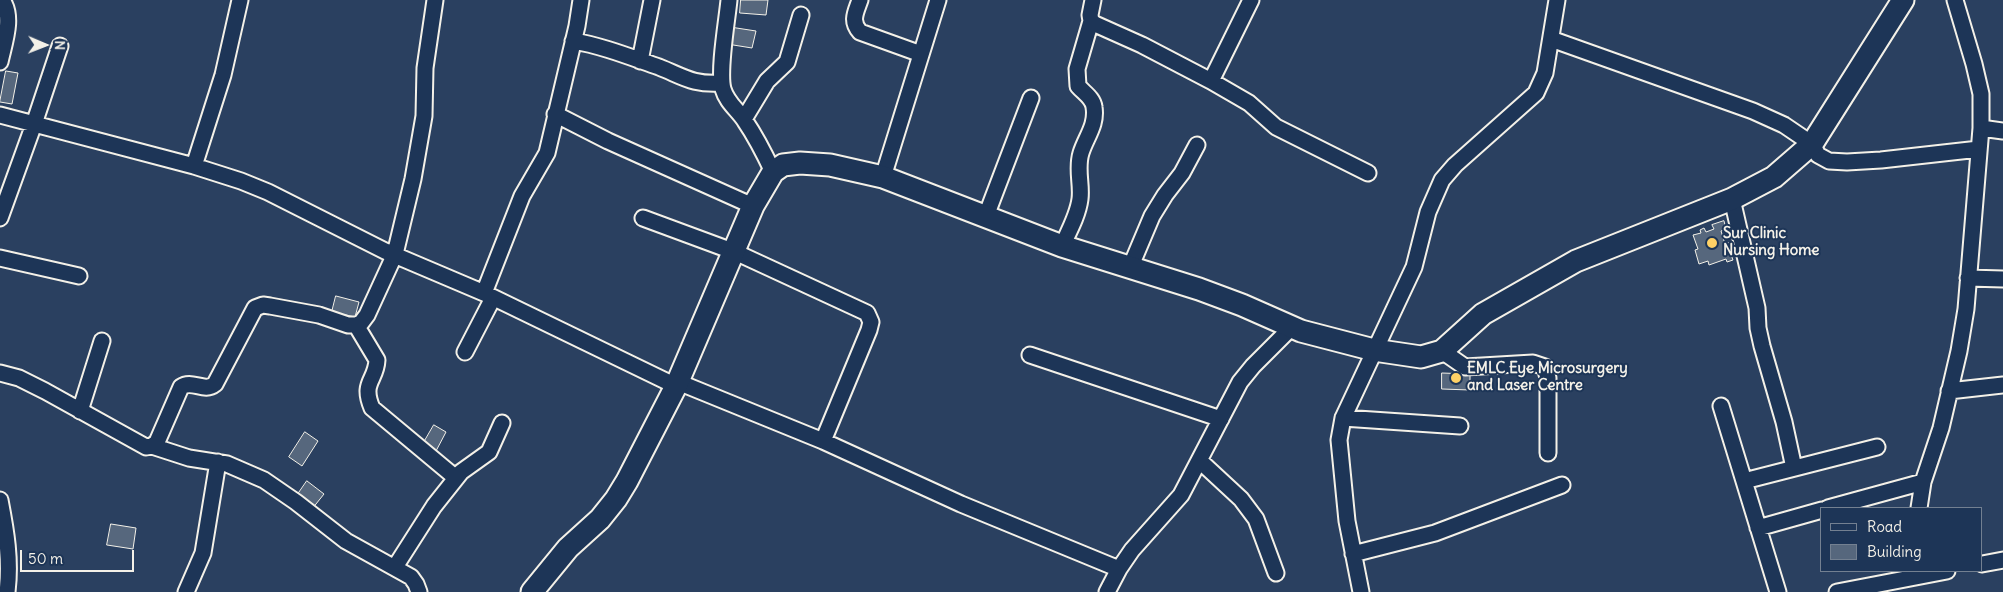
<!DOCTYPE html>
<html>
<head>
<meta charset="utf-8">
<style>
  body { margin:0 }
  #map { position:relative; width:2003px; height:592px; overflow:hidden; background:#2a4060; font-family:Delius,sans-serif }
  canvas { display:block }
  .legend { position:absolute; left:1820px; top:507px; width:162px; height:65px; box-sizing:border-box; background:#1d3557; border:1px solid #738091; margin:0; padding:6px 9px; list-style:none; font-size:15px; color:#f4f1e8 }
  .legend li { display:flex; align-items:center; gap:10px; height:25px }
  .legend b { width:25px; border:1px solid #738091 }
  .north { position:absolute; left:20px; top:20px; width:50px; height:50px; -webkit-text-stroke:4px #1d3557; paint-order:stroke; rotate:91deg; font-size:14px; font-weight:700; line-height:20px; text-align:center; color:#f4f1e8 }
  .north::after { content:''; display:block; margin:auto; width:18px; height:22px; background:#f4f1e8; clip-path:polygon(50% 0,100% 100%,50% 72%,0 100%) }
  .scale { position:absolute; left:20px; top:550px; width:114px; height:22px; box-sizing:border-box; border:2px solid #f4f1e8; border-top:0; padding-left:6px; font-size:15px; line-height:18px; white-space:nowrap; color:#f4f1e8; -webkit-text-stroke:4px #1d3557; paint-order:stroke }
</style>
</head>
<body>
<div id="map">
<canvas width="2003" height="592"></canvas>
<ul class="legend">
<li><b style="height:6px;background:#1d3557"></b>Road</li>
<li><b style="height:14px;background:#56677d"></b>Building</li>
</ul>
<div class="north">N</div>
<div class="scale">50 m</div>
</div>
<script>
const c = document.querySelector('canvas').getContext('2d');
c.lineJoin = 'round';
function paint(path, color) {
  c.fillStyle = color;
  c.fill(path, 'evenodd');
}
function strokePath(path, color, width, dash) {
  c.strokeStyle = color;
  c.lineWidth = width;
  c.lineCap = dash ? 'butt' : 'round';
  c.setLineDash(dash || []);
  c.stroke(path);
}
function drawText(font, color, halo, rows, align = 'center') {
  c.font = font + ' Delius,sans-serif';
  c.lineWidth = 4;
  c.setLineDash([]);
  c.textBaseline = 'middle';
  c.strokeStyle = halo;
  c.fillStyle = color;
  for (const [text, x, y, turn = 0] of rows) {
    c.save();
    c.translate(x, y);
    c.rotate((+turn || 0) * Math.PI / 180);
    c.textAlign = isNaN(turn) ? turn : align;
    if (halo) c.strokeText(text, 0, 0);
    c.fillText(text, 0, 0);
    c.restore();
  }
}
const building = new Path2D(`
  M 741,0 L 768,0 L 766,15 L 740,13 Z
  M 730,27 L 756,31 L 752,48 L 727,44 Z
  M 6,71 L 18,73 L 12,104 L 0,102 Z
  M 1724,221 L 1726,229 L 1721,231 L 1725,244 L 1734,241 L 1737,250 L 1730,252 L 1733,260 L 1727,262 L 1726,259 L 1709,265 L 1708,261 L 1699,264 L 1695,250 L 1698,249 L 1693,235 L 1701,233 L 1700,230 L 1704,228 L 1706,232 L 1714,229 L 1712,225 Z
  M 336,296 L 359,302 L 355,317 L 332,312 Z
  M 1442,373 L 1470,374 L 1470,390 L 1442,389 Z
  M 434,425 L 446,432 L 436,451 L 423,444 Z
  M 305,432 L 318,441 L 302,466 L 289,457 Z
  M 307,481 L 324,494 L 312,509 L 296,497 Z
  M 111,524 L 136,528 L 133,549 L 107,545 Z`);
const minor = new Path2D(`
  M 729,0 C 727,21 718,71 723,89 C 727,103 738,110 745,121 C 756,137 765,155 773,172
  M 860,0 C 856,12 850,21 860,32 L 921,54
  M 1093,0 L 1090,15 L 1091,21 L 1095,24 L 1142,45 L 1211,81 L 1249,103 L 1276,127 L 1368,173
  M 1551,39 L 1753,111 L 1784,125 L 1812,144 L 1818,155 L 1829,161 L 1847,162 L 1881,160 L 1979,149
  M 573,41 C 603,46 630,57 659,67 C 684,77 693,85 722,83
  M 640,61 L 652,0
  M 0,62 C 4,43 14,17 2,0
  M 1211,81 L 1251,0
  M 555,114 L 608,141 L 753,206
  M 0,115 L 194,166 L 241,181 L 268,192 L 385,251 L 484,293 L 676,386
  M 744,119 L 767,81 L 787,62 L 801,15
  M 1981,128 L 2003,131
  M 194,166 L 223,75 L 240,0
  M 883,177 L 938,0
  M 1732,199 L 1757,308 L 1758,328 L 1762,346 L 1784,422 L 1794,468
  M 986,216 L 1031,98
  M 0,218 L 34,124 L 60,46
  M 643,218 L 735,252 L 867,313 L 871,322 L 869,330 L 823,441
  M 1062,246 C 1069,231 1078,215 1080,199 C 1082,184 1076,169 1081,153 C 1086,137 1097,125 1094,107 C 1093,98 1084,93 1078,86 L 1077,69 L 1091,21
  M 0,258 L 79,276
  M 1130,268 L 1152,216 L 1165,195 L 1182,173 L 1197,145
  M 1968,278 L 2003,279
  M 484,293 L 522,196 L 547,153 L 577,26 L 581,0
  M 356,325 L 377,360 C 376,381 361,382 372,408 L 456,478
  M 1442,351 L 1465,367 L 1533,363 L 1545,367 L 1548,378 L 1548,453
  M 465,352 L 493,298
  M 1030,355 L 1221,419
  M 0,373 L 19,378 L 45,391 L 146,447 L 152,446 L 157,442 L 181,387 C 192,379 204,393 215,384 L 255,308 L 263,305 L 270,306 L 319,315 L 348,325 L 356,325 L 361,323 L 367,315 L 395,254 L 413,179 L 424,116 L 425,68 L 435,0
  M 678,382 L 823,441 L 961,504 L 1119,569
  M 1949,391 L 2003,385
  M 1721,406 L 1778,592
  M 80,411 L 102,341
  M 1343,418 L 1460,426
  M 152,446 L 189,458 L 227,464 L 264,480 L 296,502 L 346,541 L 411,577 L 416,584 L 419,592
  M 1200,461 L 1241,499 L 1256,519 L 1276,573
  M 1744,481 L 1877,447
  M 0,500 C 6,531 11,560 7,592
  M 1828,508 L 1923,482
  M 1919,508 L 1923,482 L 1941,428 L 1959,351 L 1966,309 L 1981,128 L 1981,94 L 1974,64 L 1955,0
  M 1758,528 L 1822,510
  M 1353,554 L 1435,533 L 1562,485
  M 1982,564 L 2003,560
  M 395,567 L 434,506 L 461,472 L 489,452 L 502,423
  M 186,592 L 203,553 L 218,462
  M 1107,592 L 1119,569 L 1132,550 L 1181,495 L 1240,382 L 1253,366 L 1291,328
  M 1361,592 L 1347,521 L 1339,440 L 1343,418 L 1414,267 L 1428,212 L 1442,180 L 1455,165 L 1536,93 L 1545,73 L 1557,0
  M 1837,592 L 1947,571`);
const secondary = new Path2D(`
  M 532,592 L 568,548 L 600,519 L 616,499 L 627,481 L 676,386 L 753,206 L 773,172 L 783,165 L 800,163 L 830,165 L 883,177 L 1062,246 L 1199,289 L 1242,305 L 1301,331 L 1374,350 L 1421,357 L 1442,351 L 1483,314 L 1576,261 L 1732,199 L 1774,177 L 1812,144 L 1903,0`);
const markers = [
  [1712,243,6,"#ffd166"],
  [1456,378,6,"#ffd166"]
];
const poiNames = [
  ["Sur Clinic",1723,234],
  ["Nursing Home",1723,251],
  ["EMLC Eye Microsurgery",1467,369],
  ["and Laser Centre",1467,386]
];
paint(building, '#56677d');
strokePath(building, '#f4f1e8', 1);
strokePath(minor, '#f4f1e8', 19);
strokePath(secondary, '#f4f1e8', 25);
strokePath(minor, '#1d3557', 15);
strokePath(secondary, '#1d3557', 21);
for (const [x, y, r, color] of markers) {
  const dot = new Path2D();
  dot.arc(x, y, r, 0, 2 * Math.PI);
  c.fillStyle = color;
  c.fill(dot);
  strokePath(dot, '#1d3557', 2);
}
drawText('bold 15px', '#f4f1e8', '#1d3557', poiNames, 'left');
</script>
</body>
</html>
